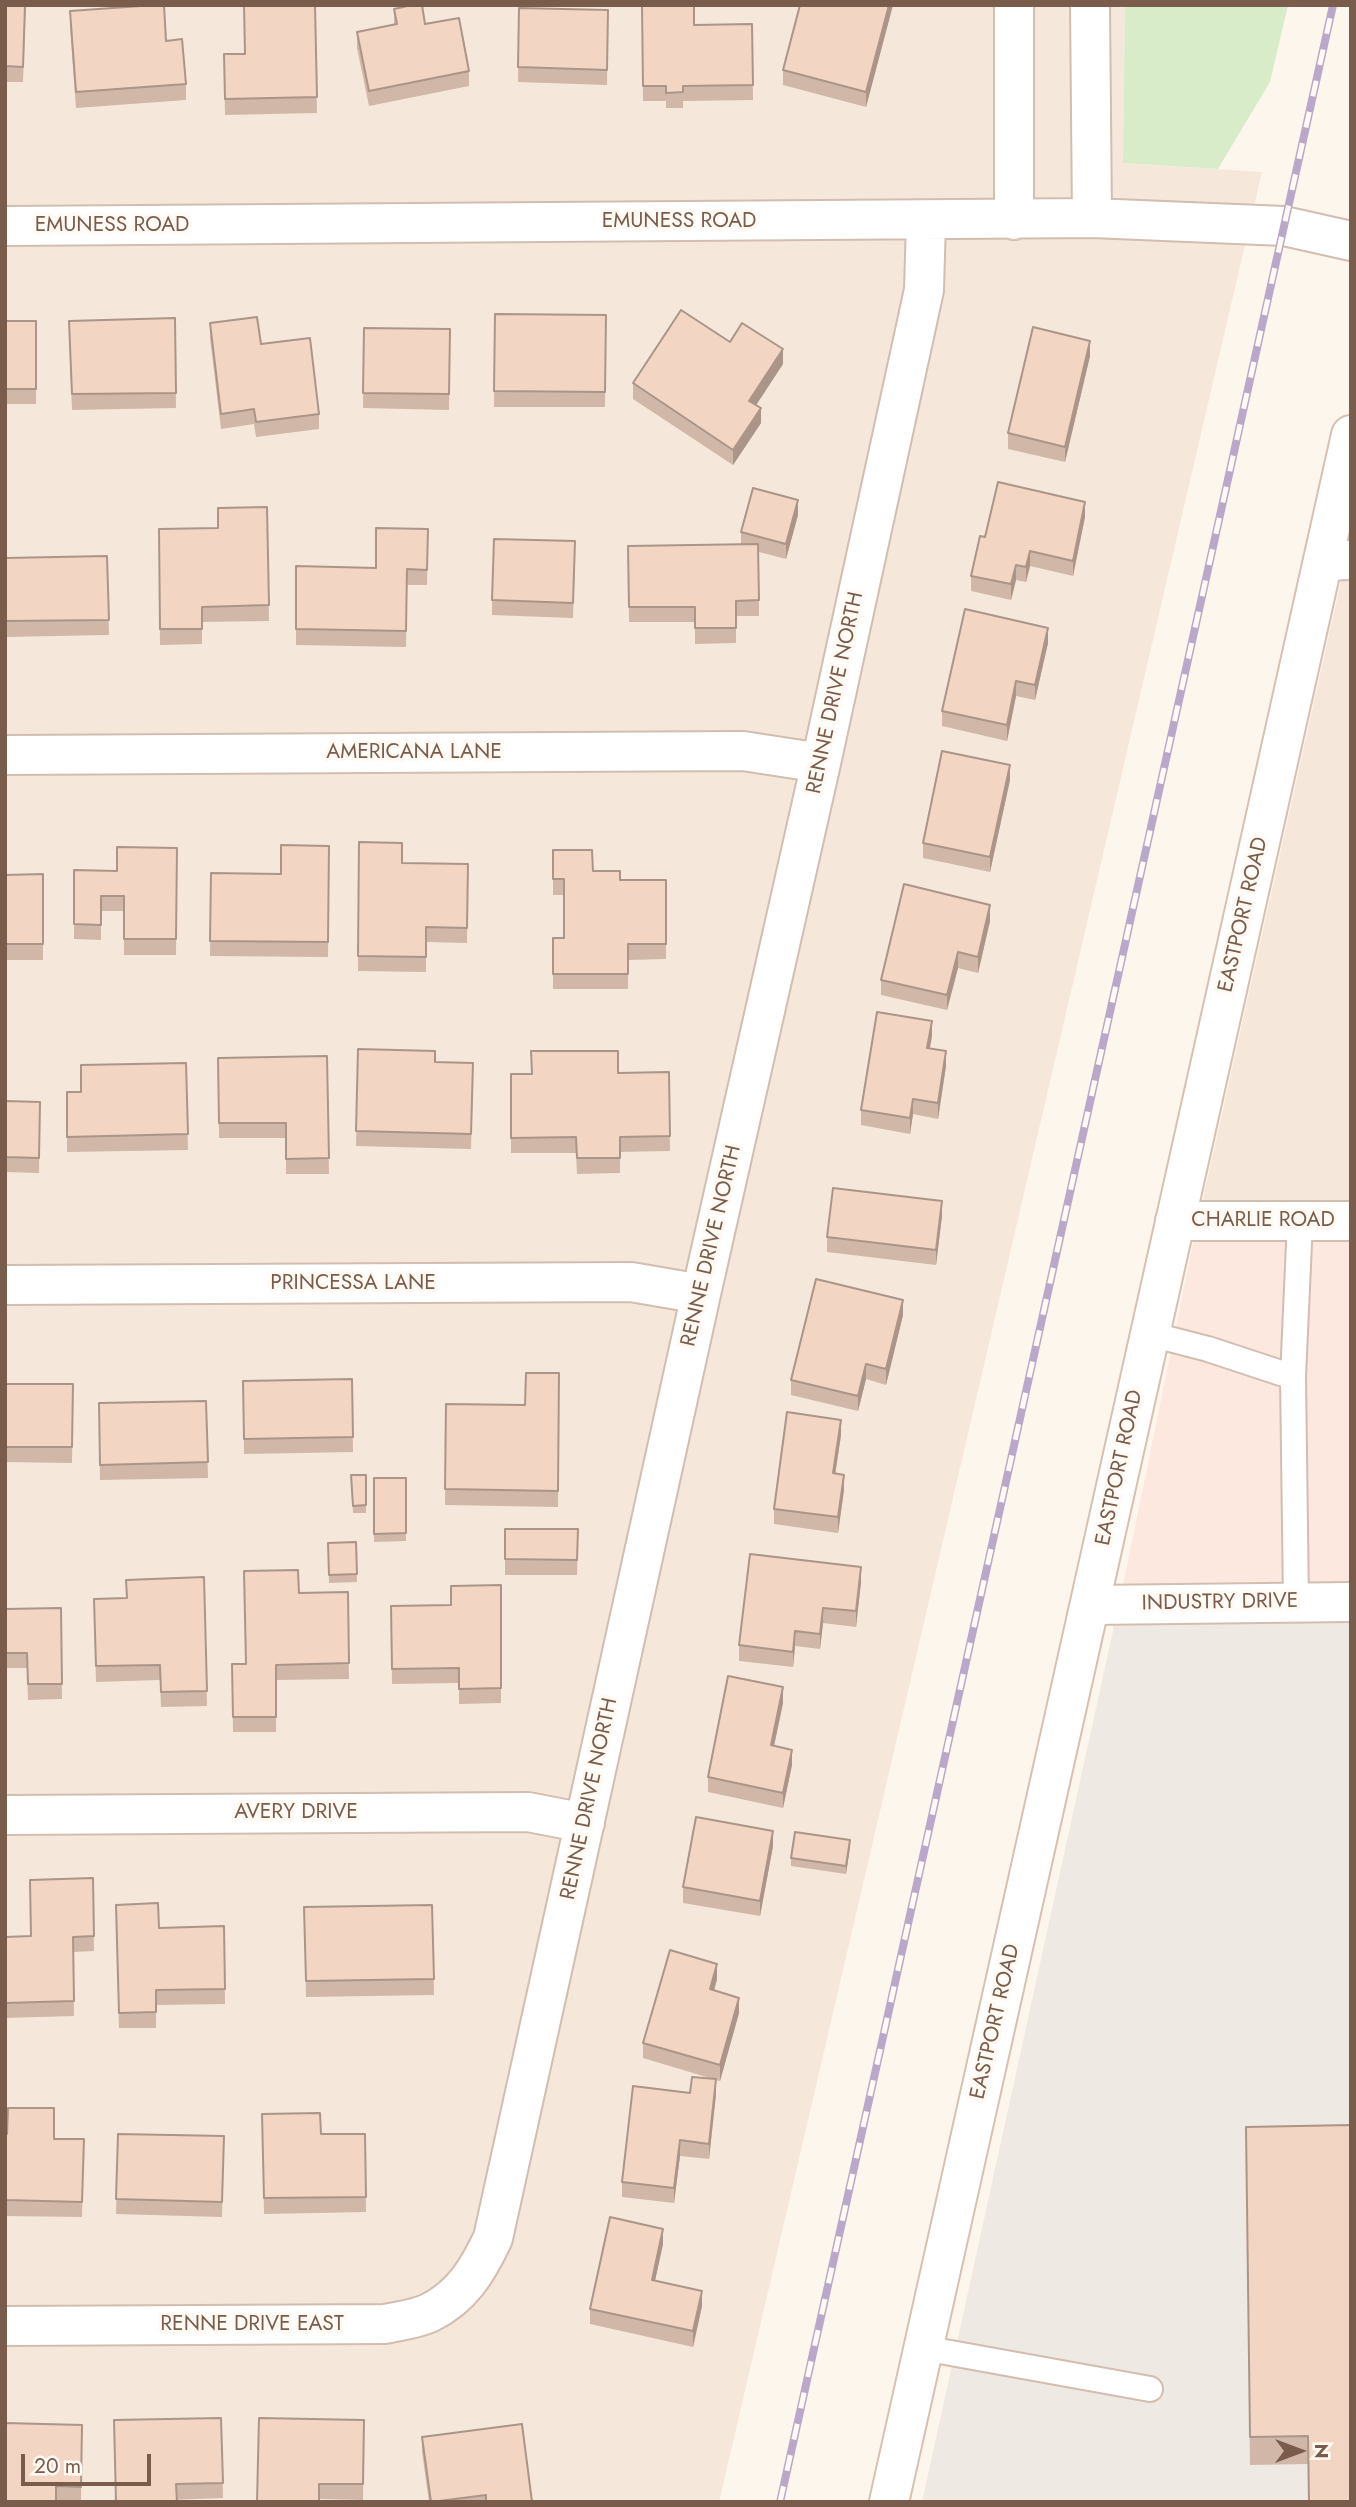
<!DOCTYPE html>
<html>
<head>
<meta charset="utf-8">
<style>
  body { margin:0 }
  #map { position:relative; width:1356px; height:2507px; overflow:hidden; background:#fdf6ec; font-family:Jost,sans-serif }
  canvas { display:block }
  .frame { position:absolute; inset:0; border:7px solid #7a5c4d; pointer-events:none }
  .north { position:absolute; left:1265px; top:2416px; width:70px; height:70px; -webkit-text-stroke:5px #fffaf3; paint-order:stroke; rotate:90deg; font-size:19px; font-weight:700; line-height:28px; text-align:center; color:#7a5c4d }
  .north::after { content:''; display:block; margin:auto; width:24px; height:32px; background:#7a5c4d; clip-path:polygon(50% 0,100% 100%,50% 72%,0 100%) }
  .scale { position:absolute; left:21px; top:2454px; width:130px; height:32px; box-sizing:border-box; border:4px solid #7a5c4d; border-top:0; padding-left:9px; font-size:21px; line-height:24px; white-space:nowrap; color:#7a5c4d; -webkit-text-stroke:5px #fffaf3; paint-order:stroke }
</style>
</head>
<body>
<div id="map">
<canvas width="1356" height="2507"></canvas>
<div class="frame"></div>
<div class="north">N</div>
<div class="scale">20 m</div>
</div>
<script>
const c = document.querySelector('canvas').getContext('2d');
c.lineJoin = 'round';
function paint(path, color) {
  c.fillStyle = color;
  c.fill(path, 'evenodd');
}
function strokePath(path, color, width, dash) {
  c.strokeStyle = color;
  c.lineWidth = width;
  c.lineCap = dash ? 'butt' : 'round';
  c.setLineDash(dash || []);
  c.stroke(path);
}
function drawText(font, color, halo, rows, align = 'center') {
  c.font = font + ' Jost,sans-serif';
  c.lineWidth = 7;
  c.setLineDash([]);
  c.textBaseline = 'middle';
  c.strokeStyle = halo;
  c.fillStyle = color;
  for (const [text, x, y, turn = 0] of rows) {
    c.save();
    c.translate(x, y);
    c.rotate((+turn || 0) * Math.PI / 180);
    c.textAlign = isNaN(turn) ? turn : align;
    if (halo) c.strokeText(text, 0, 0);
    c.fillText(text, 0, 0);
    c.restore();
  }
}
const residential = new Path2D(`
  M 5,5 L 1125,5 L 1123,163 L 1262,172 L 719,2502 L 5,2502 Z
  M 1351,536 L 1351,1236 L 1194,1239 Z`);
const commercial = new Path2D(`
  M 1351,1236 L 1351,1582 L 1123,1585 L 1194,1239 Z`);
const industrial = new Path2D(`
  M 1351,1582 L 1351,2502 L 922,2502 L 1123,1585 Z`);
const green = new Path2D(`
  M 1125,5 L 1288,5 L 1270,82 L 1218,169 L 1123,163 Z`);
const lane = new Path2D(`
  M 1150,1334 L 1208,1349 L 1293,1377
  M 1296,1602 L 1293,1377 L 1300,1221
  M 923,2348 L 1150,2389`);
const street = new Path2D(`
  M 1014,5 L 1014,220
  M 1090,5 L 1092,218
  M 5,226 L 1092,218 L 1284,226 L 1351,241
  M 1323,561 L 1351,560
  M 5,755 L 743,751 L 821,763
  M 1175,1221 L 1351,1221
  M 5,1285 L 631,1282 L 701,1294
  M 1090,1605 L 1351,1602
  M 5,1815 L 528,1812 L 585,1823
  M 5,2326 L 385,2324 C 399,2321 416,2319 429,2313 C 462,2297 478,2270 493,2238 L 701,1294 L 821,763 L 924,290 L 926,221`);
const secondary = new Path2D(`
  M 889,2502 L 1351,435`);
const rail = new Path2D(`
  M 780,2502 L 1333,5`);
const wall = new Path2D(`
  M 5,5 L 26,5 L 23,82 L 5,82 Z
  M 315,5 L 317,113 L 225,115 L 224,69 Z
  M 642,5 L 694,25 L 752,24 L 753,100 L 683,101 L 683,108 L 666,108 L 666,101 L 643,101 Z
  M 893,5 L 866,107 L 783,85 L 783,70 Z
  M 519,8 L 608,10 L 607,85 L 518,82 Z
  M 394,9 L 425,24 L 469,71 L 469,86 L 369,106 L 357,48 L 357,32 L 394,25 Z
  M 70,11 L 166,41 L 186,84 L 186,100 L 76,108 L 70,27 Z
  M 495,314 L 606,315 L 605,407 L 494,407 Z
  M 175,318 L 176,408 L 72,410 L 69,336 Z
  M 5,321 L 36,321 L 36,404 L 5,404 Z
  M 210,323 L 261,344 L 319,414 L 319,429 L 256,437 L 254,424 L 221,429 L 210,338 Z
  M 364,328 L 450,329 L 449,410 L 363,408 Z
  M 730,342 L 783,364 L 756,405 L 761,423 L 733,465 L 633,399 L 633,383 Z
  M 1090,356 L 1065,462 L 1008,449 L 1008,433 Z
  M 267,507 L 269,621 L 202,622 L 202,644 L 160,645 L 159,529 L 218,528 Z
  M 798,515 L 786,559 L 759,552 L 759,616 L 736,616 L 736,643 L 695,644 L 695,622 L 629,622 L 628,546 L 741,544 L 741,532 Z
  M 1085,517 L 1073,576 L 1030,566 L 1026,582 L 1016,580 L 1011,600 L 971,591 L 971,576 L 985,537 Z
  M 428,529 L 427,585 L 407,585 L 406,647 L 296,645 L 296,566 L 376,568 Z
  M 107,556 L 109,635 L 5,637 L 5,558 Z
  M 575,556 L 573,618 L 492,615 L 492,600 Z
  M 1048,643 L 1035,700 L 1016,696 L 1007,741 L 942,726 L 942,711 Z
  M 1010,780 L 990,872 L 923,858 L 923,843 Z
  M 359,842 L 402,863 L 468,864 L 467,943 L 426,942 L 426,972 L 358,971 Z
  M 329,846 L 328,957 L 210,956 L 211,873 L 281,874 Z
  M 177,848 L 176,955 L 124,955 L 124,911 L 101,911 L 101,940 L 74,939 L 74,870 L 117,871 Z
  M 553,850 L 593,871 L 620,880 L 666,880 L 666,959 L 628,960 L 628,989 L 553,989 L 553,938 L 564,938 L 564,895 L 553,895 Z
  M 43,874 L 43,960 L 5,960 L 5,875 Z
  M 990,921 L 978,973 L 958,968 L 947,1010 L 881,995 L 881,980 Z
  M 932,1036 L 930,1048 L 946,1066 L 938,1119 L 913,1114 L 910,1134 L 861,1125 L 861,1110 Z
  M 358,1049 L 435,1062 L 473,1078 L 471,1149 L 356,1146 Z
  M 327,1056 L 329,1174 L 286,1174 L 286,1138 L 219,1138 L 218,1058 Z
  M 186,1063 L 188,1150 L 67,1152 L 67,1092 L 81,1092 Z
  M 669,1072 L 670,1151 L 620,1152 L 620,1173 L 577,1174 L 576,1153 L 511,1153 L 511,1074 Z
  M 5,1101 L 40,1102 L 39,1173 L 5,1172 Z
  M 942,1216 L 936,1265 L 827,1252 L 827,1237 Z
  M 903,1315 L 886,1385 L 866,1379 L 858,1411 L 791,1395 L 791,1380 Z
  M 559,1373 L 558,1507 L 445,1505 L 446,1404 L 525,1405 Z
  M 352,1379 L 353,1452 L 244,1454 L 243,1381 Z
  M 5,1384 L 73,1384 L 72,1463 L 5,1462 Z
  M 206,1401 L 208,1478 L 100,1480 L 99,1403 Z
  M 841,1435 L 835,1474 L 844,1490 L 838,1533 L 774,1524 L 774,1509 Z
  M 351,1475 L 366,1475 L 366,1513 L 353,1513 Z
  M 374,1478 L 406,1478 L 406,1541 L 374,1542 Z
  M 505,1529 L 578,1529 L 577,1575 L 505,1575 Z
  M 356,1542 L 357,1582 L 329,1583 L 328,1543 Z
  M 204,1577 L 207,1706 L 161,1707 L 160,1680 L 96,1682 L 94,1599 L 127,1598 L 126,1580 Z
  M 861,1582 L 856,1627 L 823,1623 L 820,1649 L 795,1646 L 793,1667 L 739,1661 L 739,1645 Z
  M 501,1585 L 501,1703 L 459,1704 L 459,1683 L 392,1684 L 391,1606 L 451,1605 Z
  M 348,1592 L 349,1679 L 276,1680 L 276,1732 L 233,1732 L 232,1664 L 246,1664 L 299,1593 Z
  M 61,1608 L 62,1699 L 28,1700 L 27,1668 L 5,1668 L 5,1609 Z
  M 783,1703 L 774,1746 L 792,1765 L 783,1808 L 708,1792 L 708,1777 Z
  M 773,1846 L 760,1916 L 683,1903 L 683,1887 Z
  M 850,1847 L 846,1874 L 791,1866 L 791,1858 Z
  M 93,1878 L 94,1951 L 73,1952 L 74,2016 L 5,2018 L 5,1937 L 31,1936 Z
  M 432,1905 L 434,1995 L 306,1997 L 304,1907 Z
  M 116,1920 L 159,1928 L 224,1926 L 225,2004 L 156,2005 L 156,2028 L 119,2028 Z
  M 717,1979 L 714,1991 L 739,2013 L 720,2081 L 716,2080 L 716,2094 L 709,2159 L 680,2156 L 674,2203 L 622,2197 L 622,2182 L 690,2093 L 713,2079 L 643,2058 L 643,2043 Z
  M 262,2114 L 321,2134 L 365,2134 L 366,2212 L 264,2214 Z
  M 1351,2125 L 1308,2464 L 1250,2465 L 1246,2127 Z
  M 5,2134 L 54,2139 L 84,2139 L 82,2217 L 5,2216 Z
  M 118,2134 L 224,2136 L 222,2217 L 116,2214 Z
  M 663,2244 L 655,2280 L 702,2306 L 693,2347 L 590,2324 L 590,2309 Z
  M 221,2418 L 223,2498 L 115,2502 Z
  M 364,2420 L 363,2500 L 319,2499 L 257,2502 Z
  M 82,2425 L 81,2502 L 5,2502 Z
  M 422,2437 L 532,2502 L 429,2502 L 422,2452 Z`);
const shadedWall = new Path2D(`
  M 889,5 L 893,5 L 866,107 L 866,92 Z
  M 1090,341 L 1090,356 L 1065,462 L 1065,447 Z
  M 783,349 L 783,364 L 749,416 L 749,401 Z
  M 761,408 L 761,423 L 733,465 L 733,450 Z
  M 798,500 L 798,515 L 786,559 L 786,544 Z
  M 1085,502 L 1085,517 L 1073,576 L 1073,561 Z
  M 1030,551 L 1030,566 L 1026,582 L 1026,567 Z
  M 1016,565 L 1016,580 L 1011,600 L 1011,584 Z
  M 1048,628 L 1048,643 L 1035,700 L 1035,685 Z
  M 1016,681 L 1016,696 L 1007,741 L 1007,725 Z
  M 1010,765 L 1010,780 L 990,872 L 990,857 Z
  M 990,905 L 990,921 L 978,973 L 978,957 Z
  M 958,952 L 958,968 L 947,1010 L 947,995 Z
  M 932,1021 L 932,1036 L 927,1063 L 927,1048 Z
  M 946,1051 L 946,1066 L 938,1119 L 938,1103 Z
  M 913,1099 L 913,1114 L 910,1134 L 910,1118 Z
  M 942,1201 L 942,1216 L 936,1265 L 936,1250 Z
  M 903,1300 L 903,1315 L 886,1385 L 886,1369 Z
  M 866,1364 L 866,1379 L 858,1411 L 858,1396 Z
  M 841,1420 L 841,1435 L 833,1489 L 833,1473 Z
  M 844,1475 L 844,1490 L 838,1533 L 838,1517 Z
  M 861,1567 L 861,1582 L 856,1627 L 856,1611 Z
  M 823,1608 L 823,1623 L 820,1649 L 820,1634 Z
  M 795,1631 L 795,1646 L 793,1667 L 793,1652 Z
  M 783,1687 L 783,1703 L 771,1760 L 771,1745 Z
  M 792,1750 L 792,1765 L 783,1808 L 783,1793 Z
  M 773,1831 L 773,1846 L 760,1916 L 760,1901 Z
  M 850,1840 L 850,1847 L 846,1874 L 846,1866 Z
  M 717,1964 L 717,1979 L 710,2005 L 710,1989 Z
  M 739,1998 L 739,2013 L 720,2081 L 720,2065 Z
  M 716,2079 L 716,2094 L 709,2159 L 709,2144 Z
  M 680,2140 L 680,2156 L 674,2203 L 674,2188 Z
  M 663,2229 L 663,2244 L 652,2295 L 652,2280 Z
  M 702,2291 L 702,2306 L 693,2347 L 693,2331 Z`);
const building = new Path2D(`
  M 5,5 L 25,5 L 23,67 L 5,66 Z
  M 155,5 L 164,5 L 166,41 L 182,39 L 186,84 L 76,92 L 70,11 Z
  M 244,5 L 315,5 L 317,97 L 225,99 L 224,54 L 245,54 Z
  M 412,5 L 422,5 L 425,24 L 459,18 L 469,71 L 369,91 L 357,32 L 397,24 L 394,9 Z
  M 642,5 L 694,5 L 694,25 L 752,24 L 753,85 L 683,86 L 683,92 L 666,93 L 666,86 L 643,86 Z
  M 800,5 L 889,5 L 866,92 L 783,70 Z
  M 519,8 L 608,10 L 607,70 L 518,67 Z
  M 681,310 L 730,342 L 742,323 L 783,349 L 749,401 L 761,408 L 733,450 L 633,383 Z
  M 495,314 L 606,315 L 605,392 L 494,391 Z
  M 257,317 L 261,344 L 310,338 L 319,414 L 256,422 L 254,409 L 221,414 L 210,323 Z
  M 175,318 L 176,393 L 72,394 L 69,321 Z
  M 5,321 L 36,321 L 36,389 L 5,389 Z
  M 1033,327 L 1090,341 L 1065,447 L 1008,433 Z
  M 364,328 L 450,329 L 449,394 L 363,393 Z
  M 998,482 L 1085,502 L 1073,561 L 1030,551 L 1026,567 L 1016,565 L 1011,584 L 971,576 L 980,536 L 985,537 Z
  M 753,488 L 798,500 L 786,544 L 741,532 Z
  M 267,507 L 269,605 L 202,607 L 202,629 L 160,629 L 159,529 L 218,528 L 218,508 Z
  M 376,528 L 428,529 L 427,570 L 407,569 L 406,631 L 296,629 L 296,566 L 376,568 Z
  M 494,539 L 575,541 L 573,603 L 492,600 Z
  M 758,544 L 759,600 L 736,601 L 736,628 L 695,628 L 695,607 L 629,607 L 628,546 Z
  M 107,556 L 109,620 L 5,621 L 5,558 Z
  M 965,609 L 1048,628 L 1035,685 L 1016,681 L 1007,725 L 942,711 Z
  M 942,751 L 1010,765 L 990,857 L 923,843 Z
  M 359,842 L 402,843 L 402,863 L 468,864 L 467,928 L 426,927 L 426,957 L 358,956 Z
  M 281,845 L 329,846 L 328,942 L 210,941 L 211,873 L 281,874 Z
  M 117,847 L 177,848 L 176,939 L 124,939 L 124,896 L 101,896 L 101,925 L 74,924 L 74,870 L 117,871 Z
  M 553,850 L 592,850 L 593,871 L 620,871 L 620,880 L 666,880 L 666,944 L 628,944 L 628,974 L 553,974 L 553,938 L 564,938 L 564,879 L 553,879 Z
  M 43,874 L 43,944 L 5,944 L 5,875 Z
  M 904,884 L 990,905 L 978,957 L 958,952 L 947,995 L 881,980 Z
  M 877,1012 L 932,1021 L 927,1048 L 946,1051 L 938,1103 L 913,1099 L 910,1118 L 861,1110 Z
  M 358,1049 L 435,1051 L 435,1062 L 473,1063 L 471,1134 L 356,1131 Z
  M 531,1051 L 618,1051 L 618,1073 L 669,1072 L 670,1136 L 620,1137 L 620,1158 L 577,1158 L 576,1137 L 511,1138 L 511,1074 L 532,1074 Z
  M 327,1056 L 329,1158 L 286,1159 L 286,1123 L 219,1123 L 218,1058 Z
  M 186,1063 L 188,1134 L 67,1137 L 67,1092 L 81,1092 L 81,1065 Z
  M 5,1101 L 40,1102 L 39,1158 L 5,1157 Z
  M 833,1188 L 942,1201 L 936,1250 L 827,1237 Z
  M 816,1279 L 903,1300 L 886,1369 L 866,1364 L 858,1396 L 791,1380 Z
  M 526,1373 L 559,1373 L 558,1491 L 445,1489 L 446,1404 L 525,1405 Z
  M 352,1379 L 353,1437 L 244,1439 L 243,1381 Z
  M 5,1384 L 73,1384 L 72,1447 L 5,1447 Z
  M 206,1401 L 208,1462 L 100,1465 L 99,1403 Z
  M 787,1412 L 841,1420 L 833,1473 L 844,1475 L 838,1517 L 774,1509 Z
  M 351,1475 L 366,1475 L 366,1505 L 353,1506 Z
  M 374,1478 L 406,1478 L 406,1533 L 374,1534 Z
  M 505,1529 L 578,1529 L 577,1560 L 505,1559 Z
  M 356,1542 L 357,1574 L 329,1575 L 328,1543 Z
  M 750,1554 L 861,1567 L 856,1611 L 823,1608 L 820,1634 L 795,1631 L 793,1652 L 739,1645 Z
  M 298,1570 L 299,1593 L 348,1592 L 349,1663 L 276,1665 L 276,1717 L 233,1717 L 232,1664 L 246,1664 L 244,1571 Z
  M 204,1577 L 207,1691 L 161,1692 L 160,1665 L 96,1666 L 94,1599 L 127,1598 L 126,1580 Z
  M 501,1585 L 501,1688 L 459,1689 L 459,1668 L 392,1669 L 391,1606 L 451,1605 L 451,1586 Z
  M 61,1608 L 62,1684 L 28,1684 L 27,1653 L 5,1653 L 5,1609 Z
  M 728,1676 L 783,1687 L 771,1745 L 792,1750 L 783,1793 L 708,1777 Z
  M 696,1817 L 773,1831 L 760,1901 L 683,1887 Z
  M 795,1832 L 850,1840 L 846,1866 L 791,1858 Z
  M 93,1878 L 94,1936 L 73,1937 L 74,2001 L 5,2003 L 5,1937 L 31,1936 L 30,1880 Z
  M 158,1903 L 159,1928 L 224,1926 L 225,1989 L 156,1990 L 156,2012 L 119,2013 L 116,1905 Z
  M 432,1905 L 434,1979 L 306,1981 L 304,1907 Z
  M 670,1950 L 717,1964 L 710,1989 L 739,1998 L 720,2065 L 643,2043 Z
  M 692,2077 L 716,2079 L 709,2144 L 680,2140 L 674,2188 L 622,2182 L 633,2086 L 690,2093 Z
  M 8,2108 L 54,2108 L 54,2139 L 84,2139 L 82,2202 L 5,2200 L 5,2134 L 7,2134 Z
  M 320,2113 L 321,2134 L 365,2134 L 366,2197 L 264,2198 L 262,2114 Z
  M 1351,2125 L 1351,2502 L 1309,2502 L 1308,2436 L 1250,2437 L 1246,2127 Z
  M 118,2134 L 224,2136 L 222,2202 L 116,2199 Z
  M 610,2217 L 663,2229 L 652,2280 L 702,2291 L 693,2331 L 590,2309 Z
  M 221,2418 L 223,2483 L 176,2484 L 177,2502 L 116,2502 L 114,2420 Z
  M 259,2418 L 364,2420 L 363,2484 L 319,2484 L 319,2502 L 257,2502 Z
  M 5,2423 L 82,2425 L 81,2487 L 56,2486 L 56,2502 L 5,2502 Z
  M 522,2424 L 532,2502 L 486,2502 L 486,2495 L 431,2502 L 422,2437 Z`);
const streetNames = [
  ["EMUNESS ROAD",679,222],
  ["EMUNESS ROAD",112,226],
  ["RENNE DRIVE NORTH",836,693,-78],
  ["AMERICANA LANE",414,753],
  ["EASTPORT ROAD",1244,915,-77],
  ["CHARLIE ROAD",1263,1221],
  ["RENNE DRIVE NORTH",712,1246,-77],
  ["PRINCESSA LANE",353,1284],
  ["EASTPORT ROAD",1120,1468,-78],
  ["INDUSTRY DRIVE",1220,1603,-1],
  ["RENNE DRIVE NORTH",590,1799,-78],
  ["AVERY DRIVE",296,1813],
  ["EASTPORT ROAD",996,2022,-77],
  ["RENNE DRIVE EAST",252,2325]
];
paint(residential, '#f5e8da');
paint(commercial, '#fde8e0');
paint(industrial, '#efe9e4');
paint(green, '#d8ecc9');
strokePath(lane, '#d1beb0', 28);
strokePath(street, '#d1beb0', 42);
strokePath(secondary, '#d6c0b0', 42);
strokePath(lane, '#fff', 24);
strokePath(street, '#fff', 38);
strokePath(secondary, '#fff', 38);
strokePath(rail, '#b9a8c9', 8);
strokePath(rail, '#fffaf3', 5, [16]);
paint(wall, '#d1b7a8');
paint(shadedWall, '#aa9588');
paint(building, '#f3d5c3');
strokePath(building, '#aa9588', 2);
drawText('21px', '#7a5c4d', '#fffaf3', streetNames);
</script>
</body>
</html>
